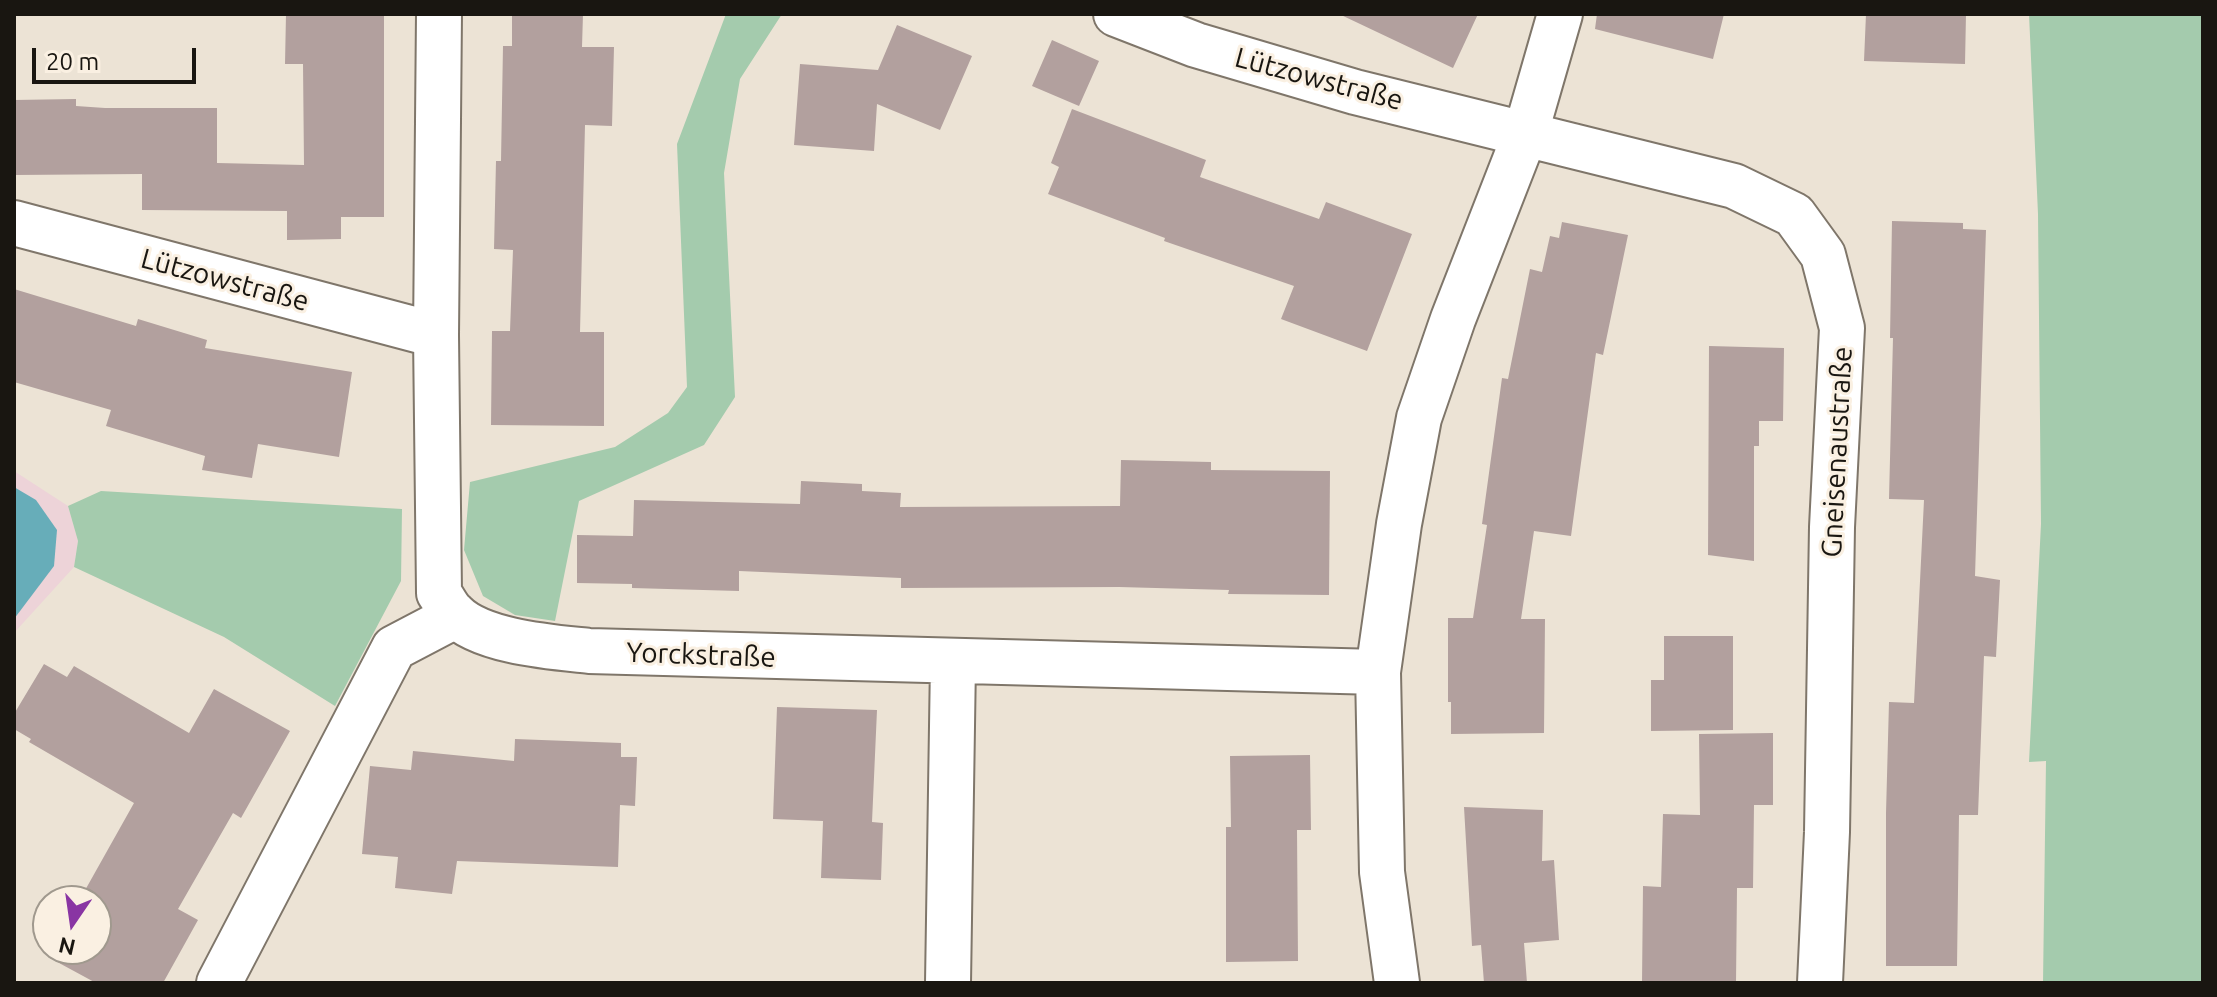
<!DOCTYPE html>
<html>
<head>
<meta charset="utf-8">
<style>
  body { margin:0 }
  #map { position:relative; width:2217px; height:997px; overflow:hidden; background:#ece3d5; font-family:Ubuntu,sans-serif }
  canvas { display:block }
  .frame { position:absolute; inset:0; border:16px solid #191611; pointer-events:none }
  .north { position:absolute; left:32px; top:885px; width:80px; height:80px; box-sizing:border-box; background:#faf0e2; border:2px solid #a0998e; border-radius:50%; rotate:193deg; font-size:22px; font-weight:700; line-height:32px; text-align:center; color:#191611 }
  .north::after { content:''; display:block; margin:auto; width:28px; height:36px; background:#8935a3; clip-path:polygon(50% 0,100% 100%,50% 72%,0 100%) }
  .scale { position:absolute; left:32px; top:48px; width:164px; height:36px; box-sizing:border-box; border:4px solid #191611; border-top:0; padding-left:10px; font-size:24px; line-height:28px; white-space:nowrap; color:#191611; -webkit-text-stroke:6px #faf0e2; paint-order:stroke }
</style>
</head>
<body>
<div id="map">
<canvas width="2217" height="997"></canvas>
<div class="frame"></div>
<div class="north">N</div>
<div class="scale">20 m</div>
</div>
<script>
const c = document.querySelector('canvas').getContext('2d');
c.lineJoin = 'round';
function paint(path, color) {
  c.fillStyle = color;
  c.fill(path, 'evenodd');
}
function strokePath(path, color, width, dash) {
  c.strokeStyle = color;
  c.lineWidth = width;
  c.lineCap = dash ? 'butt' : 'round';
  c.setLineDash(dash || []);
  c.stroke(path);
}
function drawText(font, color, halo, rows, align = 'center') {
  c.font = font + ' Ubuntu,sans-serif';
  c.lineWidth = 6;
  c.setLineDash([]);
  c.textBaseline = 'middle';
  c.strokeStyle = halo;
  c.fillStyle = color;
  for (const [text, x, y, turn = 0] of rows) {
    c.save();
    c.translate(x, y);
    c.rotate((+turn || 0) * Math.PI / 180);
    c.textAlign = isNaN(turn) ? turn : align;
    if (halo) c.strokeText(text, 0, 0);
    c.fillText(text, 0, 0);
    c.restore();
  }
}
const industrial = new Path2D(`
  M 14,471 L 68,506 L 78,541 L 74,567 L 14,633 Z`);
const green = new Path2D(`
  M 726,14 L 782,14 L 740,79 L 724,173 L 735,397 L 704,445 L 579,501 L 555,621 L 515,615 L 483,596 L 464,550 L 470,482 L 615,447 L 668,413 L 687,387 L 677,144 Z
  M 2029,14 L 2203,14 L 2203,983 L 2043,983 L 2046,761 L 2029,762 L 2041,524 L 2038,214 Z
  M 101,491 L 402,509 L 401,581 L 335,706 L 224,637 L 74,567 L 78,541 L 68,506 Z`);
const water = new Path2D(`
  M 14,487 L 36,500 L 57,530 L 54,566 L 14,619 Z`);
const building = new Path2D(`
  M 286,14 L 384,14 L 384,217 L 341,217 L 341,239 L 287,240 L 287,211 L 142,210 L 142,174 L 14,175 L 14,100 L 76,99 L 76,106 L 105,108 L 217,108 L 217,163 L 304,165 L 303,64 L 285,64 Z
  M 512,14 L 583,14 L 582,47 L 614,47 L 612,126 L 585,125 L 580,332 L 604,332 L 604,426 L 491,425 L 492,331 L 510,331 L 513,250 L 494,249 L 496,161 L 501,161 L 503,46 L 512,46 Z
  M 1339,14 L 1478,14 L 1453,68 Z
  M 1597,14 L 1724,14 L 1713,59 L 1595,29 Z
  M 1866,14 L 1966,14 L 1965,64 L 1864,61 Z
  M 897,25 L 972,56 L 940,130 L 877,104 L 874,151 L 794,145 L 800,64 L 878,70 Z
  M 1052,40 L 1099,61 L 1079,106 L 1032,86 Z
  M 1072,109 L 1206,160 L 1200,177 L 1319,219 L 1326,202 L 1412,234 L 1367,351 L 1281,319 L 1294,286 L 1164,241 L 1165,238 L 1048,194 L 1059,167 L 1051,163 Z
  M 1892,221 L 1963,223 L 1963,229 L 1986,230 L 1975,576 L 2000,580 L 1996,657 L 1984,656 L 1978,815 L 1959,815 L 1957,966 L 1886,966 L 1886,813 L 1889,702 L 1914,703 L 1924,500 L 1889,499 L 1893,338 L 1890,338 Z
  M 1562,222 L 1628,235 L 1603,355 L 1596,353 L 1571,536 L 1534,531 L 1521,619 L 1545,619 L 1544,733 L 1451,734 L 1451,702 L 1448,702 L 1448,618 L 1473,618 L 1487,525 L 1482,524 L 1502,378 L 1508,379 L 1530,269 L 1542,272 L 1550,236 L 1559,238 Z
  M 14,289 L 136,326 L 138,319 L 207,340 L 205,348 L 352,372 L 339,457 L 258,444 L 252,478 L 202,470 L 205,456 L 106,426 L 111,410 L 14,382 Z
  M 1709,346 L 1784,348 L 1783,421 L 1759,421 L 1759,446 L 1754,446 L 1754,561 L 1708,555 Z
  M 1121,460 L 1211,462 L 1211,470 L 1330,471 L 1329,595 L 1228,594 L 1229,590 L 1119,587 L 901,588 L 901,578 L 739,571 L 739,591 L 632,588 L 632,584 L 577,583 L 577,535 L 633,536 L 634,500 L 800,504 L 801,481 L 862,484 L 862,491 L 901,493 L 900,507 L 1120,506 Z
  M 1664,636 L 1733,636 L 1733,730 L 1651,731 L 1651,680 L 1664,680 Z
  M 44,664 L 67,677 L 74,666 L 189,733 L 214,689 L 290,731 L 241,818 L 233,813 L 178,909 L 198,920 L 163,983 L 96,983 L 48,957 L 52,949 L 96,949 L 96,901 L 79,901 L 134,803 L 29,742 L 31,739 L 14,729 L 14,714 Z
  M 777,707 L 877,710 L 872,822 L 883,823 L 881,880 L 821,878 L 823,821 L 773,819 Z
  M 1773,733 L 1773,805 L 1754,805 L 1753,888 L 1737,888 L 1736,983 L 1642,983 L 1643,886 L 1661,887 L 1663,814 L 1700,815 L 1699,734 Z
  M 515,739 L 621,743 L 621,757 L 637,757 L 635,806 L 620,805 L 618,867 L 457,861 L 452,894 L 395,888 L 398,857 L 362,854 L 370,766 L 411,770 L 413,751 L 514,761 Z
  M 1310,755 L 1311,830 L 1297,830 L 1298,961 L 1226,962 L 1226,827 L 1231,827 L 1230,756 Z
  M 1464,807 L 1543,810 L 1542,861 L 1554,860 L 1559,940 L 1524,943 L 1527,983 L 1484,983 L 1481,945 L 1472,946 Z`);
const street = new Path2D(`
  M 439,14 L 436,335 L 439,593 C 444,600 448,609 454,614 C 481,642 552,647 589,651 L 1378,672
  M 1116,14 L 1196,45 L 1355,92 L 1734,186 L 1794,215 L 1823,255 L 1842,328 L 1832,527 L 1827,832 L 1820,983
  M 14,223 L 436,335
  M 219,983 L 394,648 L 455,616
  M 948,983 L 953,662
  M 1397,983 L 1382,872 L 1378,672 L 1399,524 L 1419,418 L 1453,319 L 1526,132 L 1560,14`);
const streetNames = [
  ["Lützowstraße",1319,79,15],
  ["Lützowstraße",225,280,15],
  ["Gneisenaustraße",1837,452,-87],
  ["Yorckstraße",701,655,2]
];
paint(industrial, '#edd3d8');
paint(green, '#a4cbad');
paint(water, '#67adb9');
paint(building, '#b2a09e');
strokePath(street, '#7f766a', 48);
strokePath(street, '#fff', 44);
drawText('28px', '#191611', '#faf0e2', streetNames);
</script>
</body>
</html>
